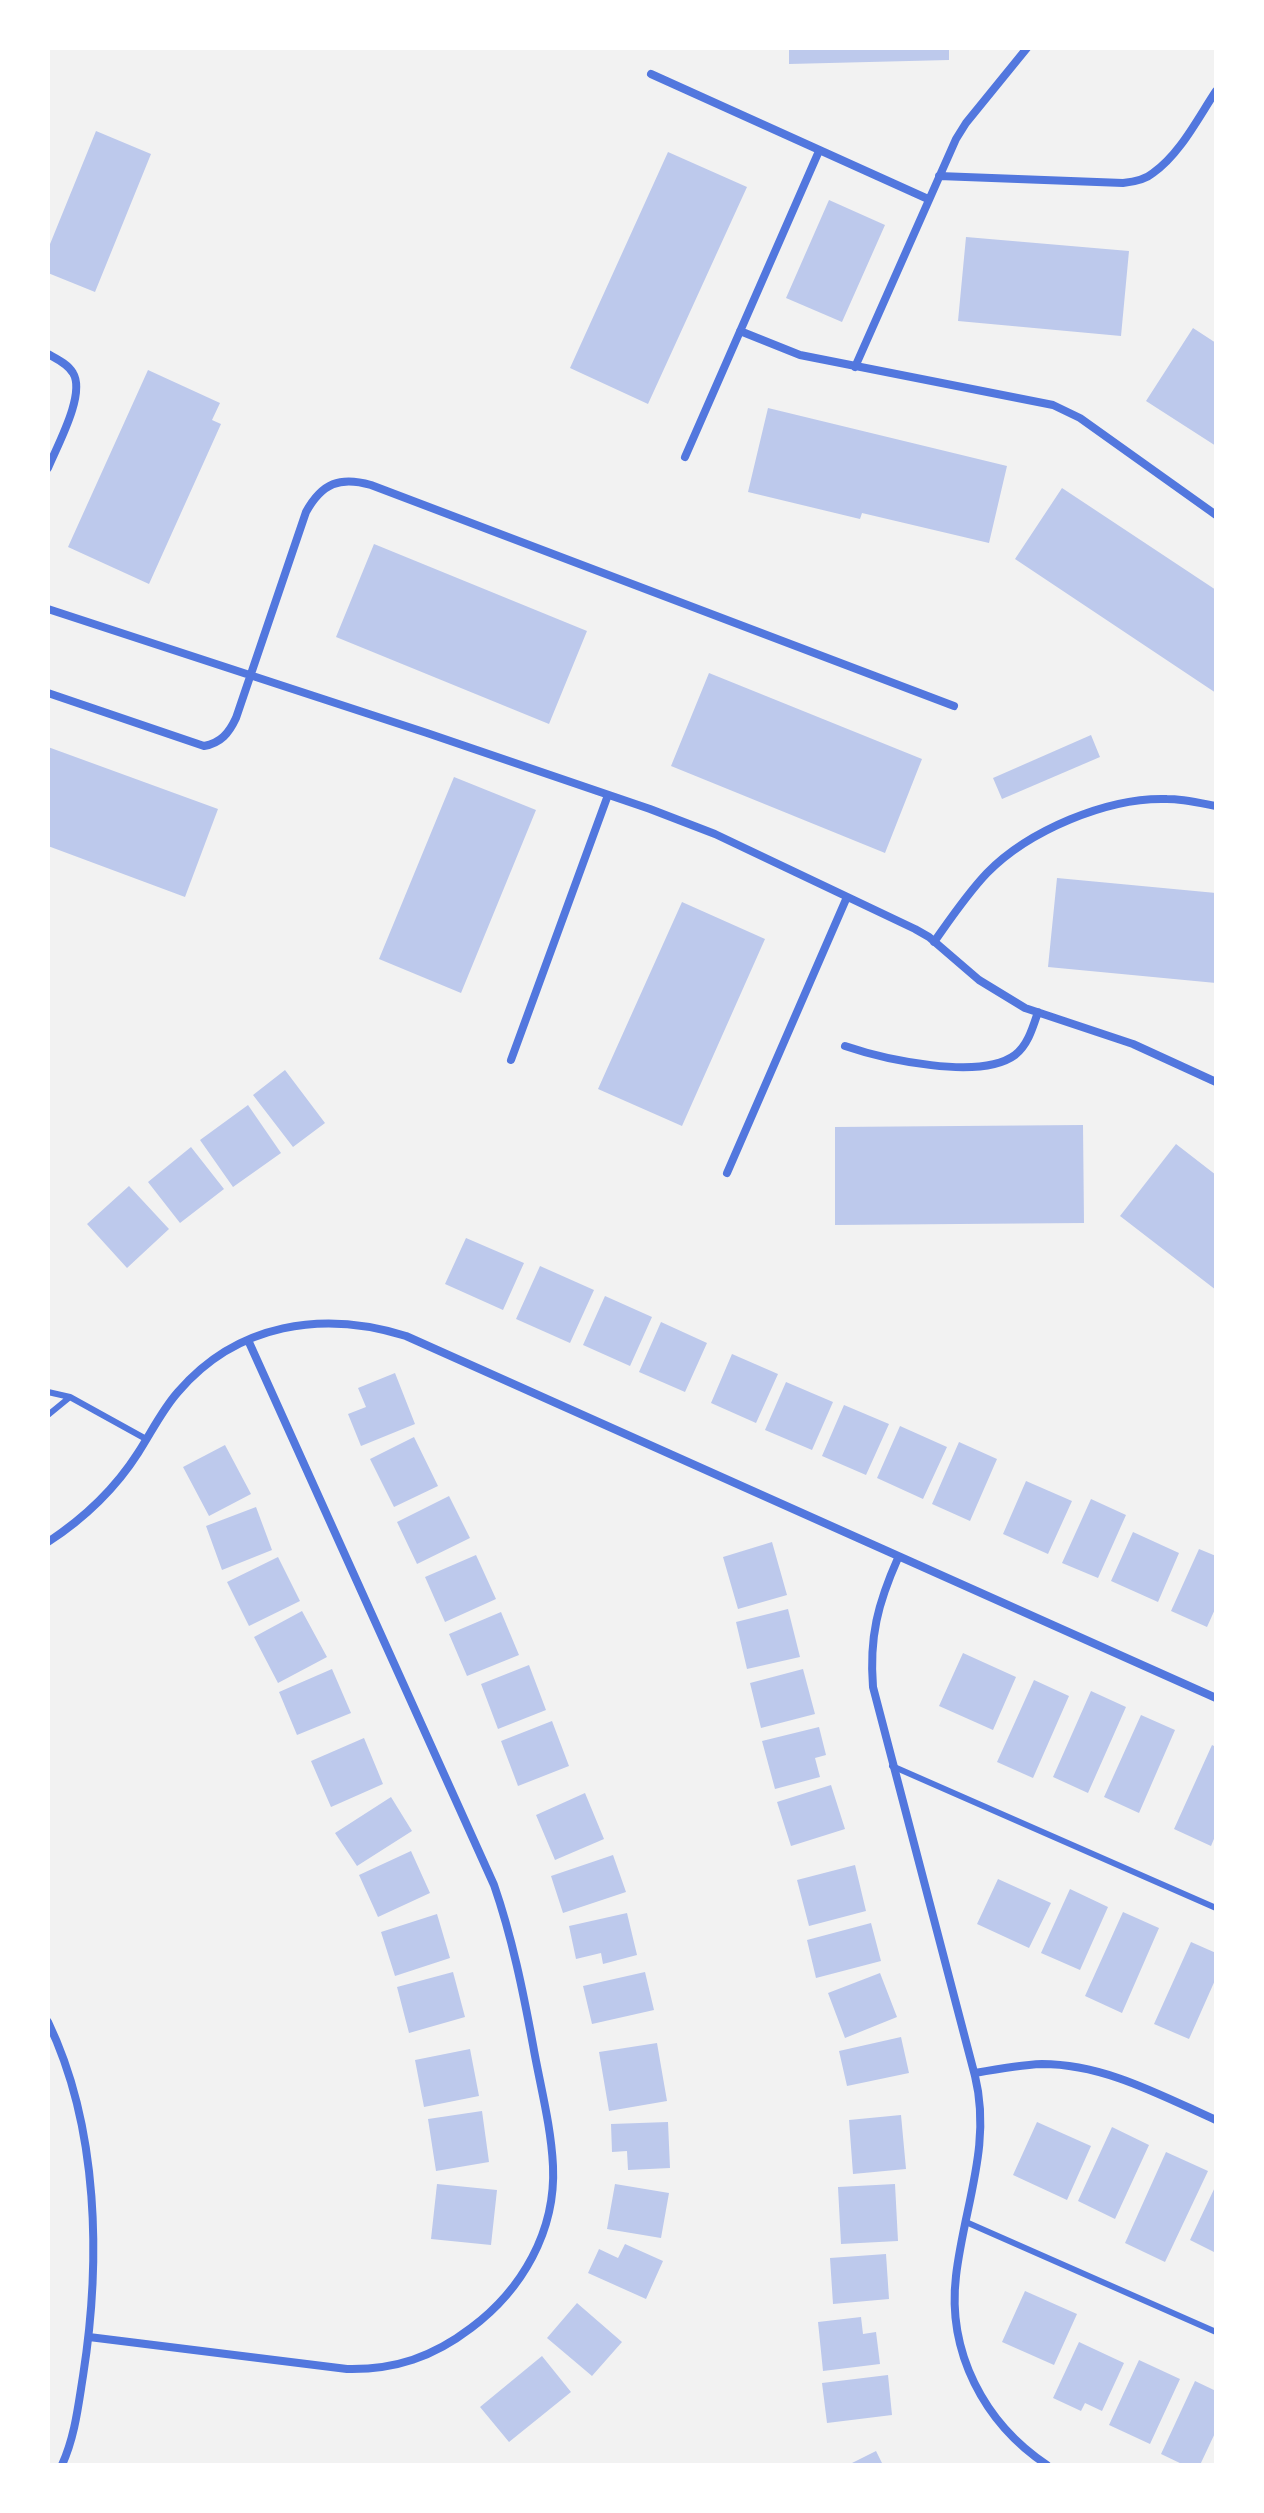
<!DOCTYPE html>
<html>
<head>
<meta charset="utf-8">
<style>
  body { margin:0 }
  #map { position:relative; width:1264px; height:2513px; overflow:hidden; background:#f2f2f2; font-family:"Varela Round",sans-serif }
  canvas { display:block }
  .frame { position:absolute; inset:0; border:50px solid #fff; pointer-events:none }
</style>
</head>
<body>
<div id="map">
<canvas width="1264" height="2513"></canvas>
<div class="frame"></div>
</div>
<script>
const c = document.querySelector('canvas').getContext('2d');
c.lineJoin = 'round';
function paint(path, color) {
  c.fillStyle = color;
  c.fill(path, 'evenodd');
}
function strokePath(path, color, width, dash) {
  c.strokeStyle = color;
  c.lineWidth = width;
  c.lineCap = dash ? 'butt' : 'round';
  c.setLineDash(dash || []);
  c.stroke(path);
}
const building = new Path2D(`
  M 789,48 L 949,48 L 949,60 L 789,64 Z
  M 96,131 L 151,154 L 95,292 L 48,273 L 48,249 Z
  M 668,152 L 747,187 L 648,404 L 570,368 Z
  M 829,200 L 885,225 L 842,322 L 786,298 Z
  M 966,237 L 1129,251 L 1121,336 L 958,321 Z
  M 1193,328 L 1216,343 L 1216,446 L 1146,401 Z
  M 148,370 L 220,403 L 212,420 L 221,424 L 149,584 L 68,547 Z
  M 768,408 L 1007,466 L 989,543 L 862,513 L 860,519 L 748,492 Z
  M 1062,488 L 1216,590 L 1216,693 L 1015,559 Z
  M 374,544 L 587,631 L 549,724 L 336,637 Z
  M 709,673 L 922,759 L 885,853 L 671,766 Z
  M 1091,735 L 1100,757 L 1002,799 L 993,778 Z
  M 48,747 L 218,809 L 185,897 L 48,846 Z
  M 454,777 L 536,810 L 461,993 L 379,959 Z
  M 1057,878 L 1216,893 L 1216,983 L 1048,967 Z
  M 682,902 L 765,939 L 682,1126 L 598,1089 Z
  M 285,1070 L 325,1123 L 293,1147 L 253,1095 Z
  M 248,1105 L 281,1153 L 233,1187 L 200,1140 Z
  M 1083,1125 L 1084,1223 L 835,1225 L 835,1127 Z
  M 1176,1144 L 1216,1175 L 1216,1290 L 1120,1216 Z
  M 191,1147 L 224,1189 L 180,1223 L 148,1182 Z
  M 129,1186 L 169,1229 L 127,1268 L 87,1224 Z
  M 466,1238 L 524,1263 L 503,1310 L 445,1284 Z
  M 540,1266 L 594,1290 L 570,1343 L 516,1319 Z
  M 605,1296 L 652,1317 L 630,1366 L 583,1345 Z
  M 661,1322 L 707,1343 L 685,1392 L 639,1372 Z
  M 732,1354 L 778,1374 L 756,1423 L 711,1403 Z
  M 395,1373 L 415,1424 L 361,1446 L 348,1414 L 366,1407 L 358,1388 Z
  M 786,1382 L 833,1402 L 812,1450 L 765,1430 Z
  M 844,1405 L 889,1424 L 866,1475 L 822,1456 Z
  M 900,1426 L 947,1447 L 923,1499 L 877,1478 Z
  M 414,1437 L 438,1486 L 394,1507 L 370,1459 Z
  M 959,1442 L 997,1459 L 970,1521 L 932,1504 Z
  M 225,1445 L 251,1494 L 209,1516 L 183,1467 Z
  M 1026,1481 L 1072,1501 L 1048,1554 L 1003,1534 Z
  M 449,1496 L 470,1538 L 417,1564 L 397,1522 Z
  M 1091,1499 L 1126,1515 L 1098,1578 L 1062,1563 Z
  M 256,1507 L 272,1550 L 222,1570 L 206,1526 Z
  M 1133,1532 L 1179,1553 L 1158,1602 L 1111,1581 Z
  M 772,1542 L 787,1595 L 738,1609 L 723,1557 Z
  M 1199,1549 L 1216,1556 L 1216,1607 L 1207,1627 L 1171,1611 Z
  M 476,1555 L 496,1599 L 445,1622 L 425,1577 Z
  M 278,1557 L 300,1601 L 249,1626 L 227,1582 Z
  M 788,1609 L 800,1657 L 747,1669 L 736,1622 Z
  M 302,1611 L 327,1657 L 278,1683 L 254,1637 Z
  M 501,1612 L 519,1655 L 467,1676 L 449,1634 Z
  M 963,1653 L 1016,1677 L 993,1730 L 939,1706 Z
  M 529,1665 L 546,1710 L 498,1729 L 481,1684 Z
  M 332,1669 L 351,1713 L 297,1735 L 279,1692 Z
  M 803,1669 L 815,1714 L 761,1728 L 750,1683 Z
  M 1034,1680 L 1069,1696 L 1033,1778 L 997,1762 Z
  M 1091,1691 L 1126,1707 L 1088,1793 L 1053,1777 Z
  M 1141,1715 L 1175,1730 L 1139,1813 L 1104,1797 Z
  M 552,1721 L 569,1766 L 518,1786 L 501,1741 Z
  M 819,1727 L 826,1755 L 815,1758 L 820,1777 L 775,1789 L 762,1741 Z
  M 364,1738 L 383,1784 L 331,1807 L 311,1761 Z
  M 1212,1745 L 1216,1747 L 1216,1834 L 1211,1846 L 1174,1829 Z
  M 831,1785 L 845,1829 L 791,1846 L 777,1802 Z
  M 585,1793 L 604,1839 L 555,1860 L 536,1815 Z
  M 391,1797 L 412,1831 L 357,1866 L 335,1833 Z
  M 411,1851 L 430,1893 L 378,1917 L 359,1875 Z
  M 613,1855 L 626,1892 L 563,1913 L 551,1876 Z
  M 855,1865 L 866,1911 L 809,1926 L 797,1880 Z
  M 998,1879 L 1051,1903 L 1029,1948 L 977,1924 Z
  M 1070,1889 L 1108,1907 L 1080,1970 L 1041,1953 Z
  M 1123,1912 L 1159,1928 L 1122,2013 L 1085,1996 Z
  M 627,1913 L 637,1955 L 603,1964 L 601,1953 L 576,1959 L 569,1926 Z
  M 437,1914 L 450,1958 L 395,1976 L 381,1932 Z
  M 871,1923 L 881,1961 L 816,1978 L 807,1940 Z
  M 1191,1942 L 1216,1953 L 1216,1978 L 1189,2039 L 1154,2024 Z
  M 453,1972 L 465,2017 L 409,2033 L 397,1987 Z
  M 645,1972 L 654,2010 L 592,2024 L 583,1986 Z
  M 880,1973 L 897,2017 L 845,2038 L 828,1993 Z
  M 901,2037 L 909,2073 L 847,2086 L 839,2051 Z
  M 657,2043 L 667,2101 L 609,2111 L 599,2052 Z
  M 470,2049 L 479,2096 L 424,2107 L 415,2060 Z
  M 482,2111 L 489,2162 L 436,2171 L 428,2119 Z
  M 901,2115 L 906,2169 L 853,2174 L 849,2120 Z
  M 668,2122 L 670,2168 L 628,2170 L 627,2151 L 612,2152 L 611,2124 Z
  M 1037,2122 L 1091,2146 L 1067,2200 L 1013,2175 Z
  M 1112,2127 L 1149,2145 L 1115,2219 L 1078,2201 Z
  M 1166,2152 L 1208,2171 L 1165,2262 L 1125,2243 Z
  M 437,2184 L 497,2190 L 491,2245 L 431,2239 Z
  M 615,2184 L 669,2193 L 661,2238 L 607,2229 Z
  M 895,2184 L 898,2241 L 841,2244 L 838,2187 Z
  M 1216,2185 L 1216,2253 L 1190,2240 Z
  M 625,2244 L 663,2261 L 646,2299 L 588,2273 L 599,2249 L 618,2258 Z
  M 886,2254 L 889,2299 L 833,2304 L 830,2258 Z
  M 1025,2291 L 1077,2314 L 1054,2365 L 1002,2342 Z
  M 577,2303 L 622,2342 L 592,2376 L 547,2338 Z
  M 861,2317 L 863,2334 L 876,2332 L 880,2364 L 823,2371 L 818,2322 Z
  M 1079,2342 L 1124,2363 L 1102,2411 L 1085,2403 L 1081,2411 L 1053,2398 Z
  M 542,2356 L 571,2392 L 509,2442 L 480,2407 Z
  M 1139,2360 L 1180,2379 L 1150,2444 L 1109,2425 Z
  M 888,2375 L 892,2415 L 827,2423 L 822,2383 Z
  M 1195,2381 L 1216,2391 L 1216,2431 L 1200,2465 L 1184,2465 L 1161,2454 Z
  M 876,2451 L 883,2465 L 848,2465 Z`);
const service = new Path2D(`
  M 48,1392 L 70,1397
  M 48,1415 L 70,1397 L 146,1439
  M 892,1766 L 1216,1908
  M 966,2222 L 1216,2332`);
const minor = new Path2D(`
  M 651,74 L 928,199
  M 939,176 L 1123,183 C 1133,182 1145,180 1153,173 C 1180,154 1198,118 1216,91
  M 740,331 L 800,355 L 1053,405 L 1080,418 L 1216,515
  M 48,354 C 57,359 68,364 73,373 C 86,394 57,446 48,468
  M 855,367 L 956,139 L 966,123 L 1027,48
  M 685,457 L 819,151
  M 48,609 L 427,733 L 650,809 L 715,834 L 915,929 L 929,937 L 979,980 L 1025,1008 L 1133,1044 L 1216,1082
  M 48,693 L 204,746 C 221,743 229,733 236,718 L 306,512 C 322,483 340,476 371,485 L 954,706
  M 934,942 C 951,918 967,894 987,873 C 1028,831 1107,797 1167,799 C 1183,799 1200,803 1216,806
  M 845,1046 C 883,1059 980,1081 1015,1055 C 1028,1045 1033,1027 1038,1012
  M 511,1060 L 608,795
  M 727,1173 L 847,897
  M 48,1542 C 83,1519 115,1489 138,1453 C 151,1433 162,1410 178,1392 C 237,1323 323,1310 406,1336 L 1216,1698
  M 898,1558 C 878,1603 869,1637 873,1687 L 975,2076 C 992,2145 964,2207 956,2276 C 947,2352 984,2423 1047,2465
  M 48,2022 C 99,2128 101,2262 83,2376 C 78,2407 75,2436 62,2465
  M 975,2073 C 997,2069 1019,2065 1042,2064 C 1104,2064 1160,2095 1216,2120
  M 89,2337 L 347,2369 C 395,2370 433,2357 471,2328 C 522,2290 556,2231 553,2166 C 551,2125 540,2085 533,2045 C 523,1991 512,1937 494,1885 L 248,1340`);
paint(building, '#bdc9ec');
strokePath(service, '#5277de', 6);
strokePath(minor, '#5277de', 8);
</script>
</body>
</html>
